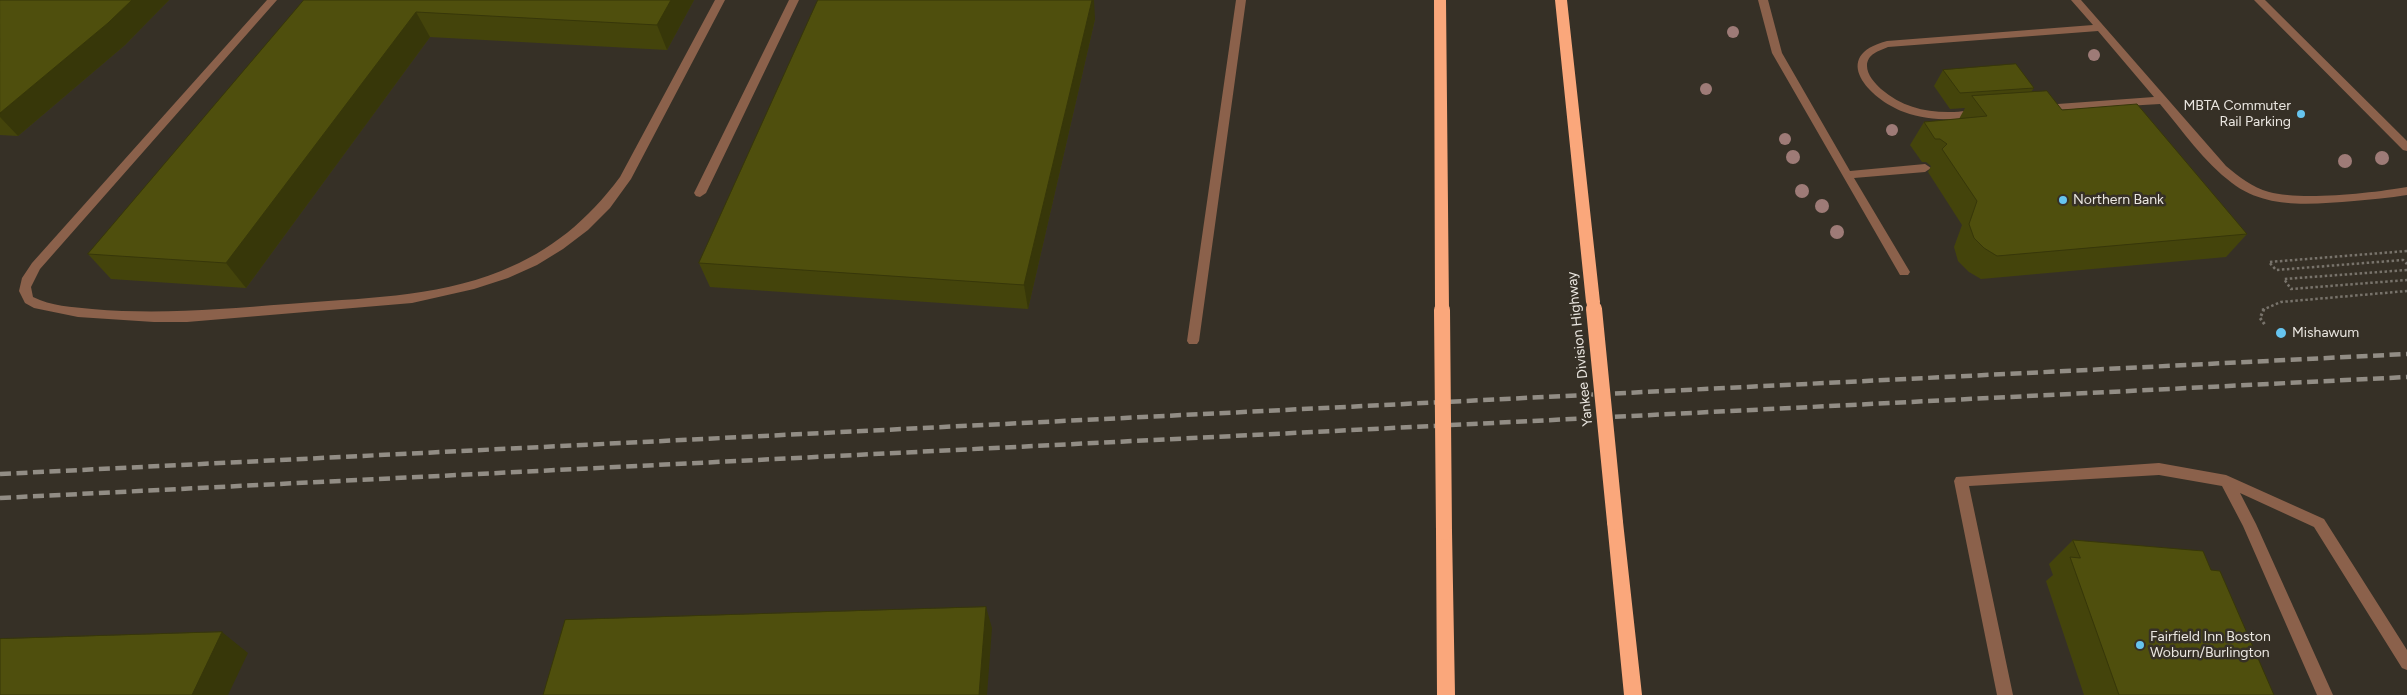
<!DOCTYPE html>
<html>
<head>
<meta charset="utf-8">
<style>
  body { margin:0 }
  canvas { display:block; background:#363026 }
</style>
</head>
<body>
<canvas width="2407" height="695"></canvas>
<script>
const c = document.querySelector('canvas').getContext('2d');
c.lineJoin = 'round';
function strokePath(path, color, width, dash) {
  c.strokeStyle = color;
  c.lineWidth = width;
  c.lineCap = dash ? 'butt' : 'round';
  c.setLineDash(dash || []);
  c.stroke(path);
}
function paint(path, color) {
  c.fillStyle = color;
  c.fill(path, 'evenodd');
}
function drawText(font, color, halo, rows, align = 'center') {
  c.font = font + ' Figtree,sans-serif';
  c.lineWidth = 5;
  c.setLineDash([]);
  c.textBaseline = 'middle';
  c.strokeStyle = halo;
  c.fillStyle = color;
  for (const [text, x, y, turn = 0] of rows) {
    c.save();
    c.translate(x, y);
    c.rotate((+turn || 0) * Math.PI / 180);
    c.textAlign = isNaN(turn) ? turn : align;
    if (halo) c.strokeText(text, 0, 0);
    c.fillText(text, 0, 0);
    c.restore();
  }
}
const pathFar1 = new Path2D(`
  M 2407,251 L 2269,262 L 2276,270 L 2403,260 L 2407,264
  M 2407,270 L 2284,279 L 2291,289 L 2407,280
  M 2262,310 L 2281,302 L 2407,291`);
const path = new Path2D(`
  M 2264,309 L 2260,318 L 2265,325`);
const lane = new Path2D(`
  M 267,0 L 277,0 L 40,269 L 31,287 L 33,297 C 51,306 72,307 92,309 C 160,315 221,309 288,304 C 359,298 434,298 501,271 C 551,251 588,220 620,177 L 715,0 L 725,0 L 631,179 L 610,208 L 588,230 L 563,249 L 537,265 L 508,278 L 474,289 L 412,303 L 187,322 L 154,322 L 78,317 L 34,308 L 25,303 L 19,291 L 22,278 L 32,263 Z
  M 789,0 L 799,0 L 706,193 L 700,197 L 696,196 L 694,193 Z
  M 1236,0 L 1246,0 L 1199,341 L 1197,344 L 1189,344 L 1187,341 Z
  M 1758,0 L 1768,0 L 1782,53 L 1850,171 L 1925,164 L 1931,168 L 1925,172 L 1854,178 L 1910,272 L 1908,275 L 1900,275 L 1772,53 Z
  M 2071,0 L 2081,0 L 2226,166 C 2239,177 2252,187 2269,192 C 2301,201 2373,193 2407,187 L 2407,195 C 2389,198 2372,199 2354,201 C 2313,204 2267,210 2232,183 C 2204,162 2182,130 2160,104 L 2040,111 L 2039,109 L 2044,105 L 2154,97 L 2098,31 L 1888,47 C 1879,51 1867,54 1867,66 C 1867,75 1875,83 1881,89 C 1902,107 1926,113 1954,112 C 1962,112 1972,109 1981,111 L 1982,114 L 1981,117 L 1977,118 C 1953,120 1928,121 1904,112 C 1869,99 1829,56 1887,41 L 2093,25 Z
  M 2254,0 L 2265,0 L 2407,141 L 2407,151 L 2403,150 Z
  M 2159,463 L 2226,475 L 2324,519 L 2407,650 L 2407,670 L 2402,668 L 2314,527 L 2240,493 L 2256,524 L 2333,695 L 2317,695 L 2243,526 L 2222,486 L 2159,475 L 1969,486 L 2013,695 L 1997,695 L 1954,481 L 1956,477 Z`);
const highway = new Path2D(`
  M 1434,0 L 1446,0 L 1449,310 L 1447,314 L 1437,314 L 1435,310 Z
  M 1555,0 L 1567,0 L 1600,302 L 1598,306 L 1588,306 L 1586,302 Z
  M 1615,515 L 1621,517 L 1623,522 L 1642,695 L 1624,695 L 1607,522 L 1609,517 Z
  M 1444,525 L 1450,527 L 1452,532 L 1455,695 L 1437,695 L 1436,532 L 1438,527 Z`);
const rail = new Path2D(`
  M 0,474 L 2407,354
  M 0,498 L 2407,377`);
const highwayBridgeFar1 = new Path2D(`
  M 1593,302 L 1594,310`);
const highwayBridge = new Path2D(`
  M 1594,309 L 1615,522
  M 1442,310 L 1444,532`);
const trees = [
  [1733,32,6],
  [2094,55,6],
  [1706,89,6],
  [1892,130,6],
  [1785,139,6],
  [1793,157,7],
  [2382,158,7],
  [2345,161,7],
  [1802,191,7],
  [1822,206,7],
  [1837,232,7]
];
const wall = new Path2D(`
  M 0,0 L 169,0 L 125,45 L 18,136 L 0,135 Z
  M 304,0 L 694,0 L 667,50 L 430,37 L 246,288 L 111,279 L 88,254 Z
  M 1095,19 L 1028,309 L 710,287 L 699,263 Z
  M 1943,70 L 2034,88 L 2031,92 L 2062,110 L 2247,234 L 2226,257 L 1981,279 L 1969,272 L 1958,261 L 1954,247 L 1962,225 L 1928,172 L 1931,166 L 1926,162 L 1922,162 L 1910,145 L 1924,122 L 1959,119 L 1965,108 L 1950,109 L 1934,86 Z
  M 2073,540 L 2211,570 L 2274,695 L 2084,695 L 2046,581 L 2053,575 L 2049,564 Z`);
const shadedWall = new Path2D(`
  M 132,0 L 169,0 L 125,45 L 18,136 L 0,117 L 0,113 Z
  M 671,0 L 694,0 L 667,50 L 657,25 Z
  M 1092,0 L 1094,0 L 1095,19 L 1028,309 L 1024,285 Z
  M 416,12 L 430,37 L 246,288 L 226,263 Z
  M 986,607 L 992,628 L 987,695 L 979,695 Z
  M 222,632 L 248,653 L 228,695 L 192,695 Z`);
const building = new Path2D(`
  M 0,0 L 132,0 L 108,23 L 0,113 Z
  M 304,0 L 671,0 L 657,25 L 416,12 L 226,263 L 88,254 Z
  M 818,0 L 1092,0 L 1024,285 L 699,263 Z
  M 2016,64 L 2034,88 L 1960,93 L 1943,70 Z
  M 2047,91 L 2062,110 L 2137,104 L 2247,234 L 1997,256 L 1984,248 L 1974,238 L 1969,224 L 1977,201 L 1942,149 L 1947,144 L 1940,139 L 1935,139 L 1924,122 L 1987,116 L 1972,96 Z
  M 2073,540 L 2203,551 L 2211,570 L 2220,571 L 2274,695 L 2119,695 L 2070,557 L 2080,558 Z
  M 986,607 L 979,695 L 543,695 L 565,620 Z
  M 222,632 L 192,695 L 0,695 L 0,639 Z`);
const markers = [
  [2301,114,5,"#66c4ef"],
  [2063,200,5,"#66c4ef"],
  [2281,333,6,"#66c4ef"],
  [2140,645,5,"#66c4ef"]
];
const poiNames = [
  ["MBTA Commuter",2291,106,"right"],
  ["Rail Parking",2291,122,"right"],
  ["Northern Bank",2073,200],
  ["Mishawum",2292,333],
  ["Fairfield Inn Boston",2150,637],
  ["Woburn/Burlington",2150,653]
];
const streetNames = [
  ["Yankee Division Highway",1580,349,-96]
];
strokePath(pathFar1, '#78736b', 2.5, [2.5, 2.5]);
strokePath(path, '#78736b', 3, [2.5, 2.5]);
paint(lane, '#8b614b');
paint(highway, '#faa77b');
strokePath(rail, '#928d85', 4.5, [11, 5.5]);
strokePath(highwayBridgeFar1, '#faa77b', 13);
strokePath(highwayBridge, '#faa77b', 16);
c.fillStyle = '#9e7b77';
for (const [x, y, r] of trees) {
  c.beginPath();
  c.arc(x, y, r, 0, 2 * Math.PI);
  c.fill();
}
paint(wall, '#44440b');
paint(shadedWall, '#373709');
paint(building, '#4f4f0d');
strokePath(building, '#373709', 1);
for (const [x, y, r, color] of markers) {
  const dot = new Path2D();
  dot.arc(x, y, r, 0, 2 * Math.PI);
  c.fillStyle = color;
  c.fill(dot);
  strokePath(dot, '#363026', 2);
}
drawText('14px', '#eae6e0', '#363026', poiNames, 'left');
drawText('14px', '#eae6e0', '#363026', streetNames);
</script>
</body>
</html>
